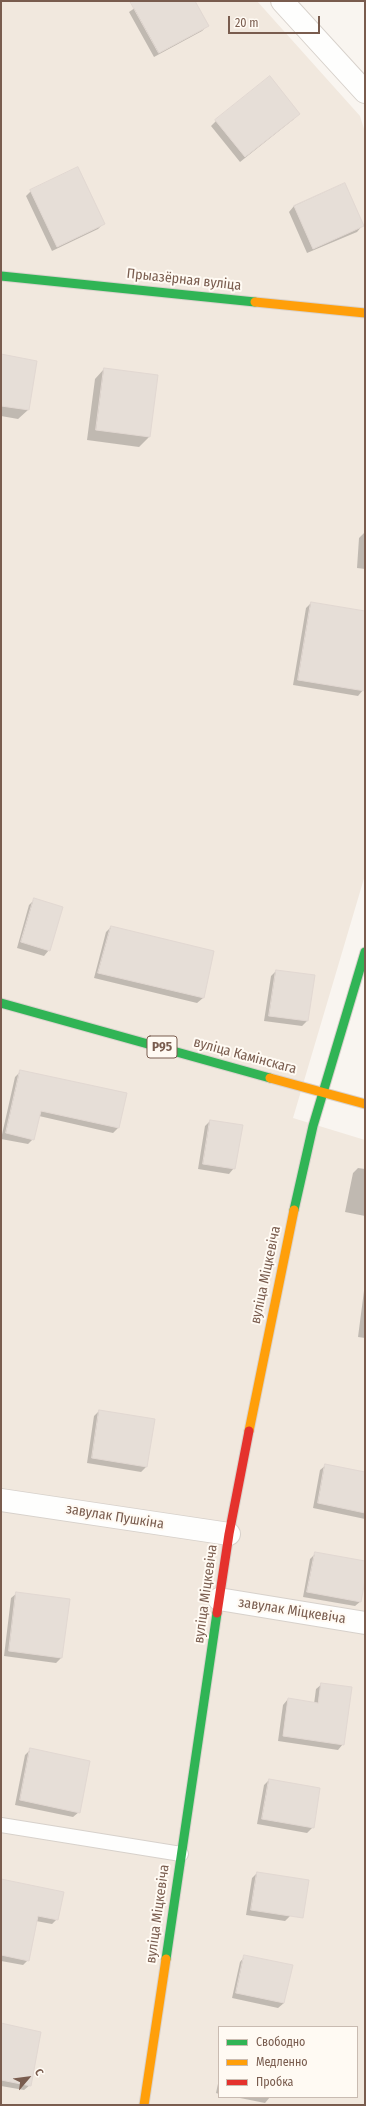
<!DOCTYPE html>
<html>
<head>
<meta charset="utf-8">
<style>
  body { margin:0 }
  #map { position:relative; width:366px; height:2106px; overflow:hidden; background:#f9f5f0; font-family:"Fira Sans Condensed",sans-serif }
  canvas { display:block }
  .frame { position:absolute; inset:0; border:2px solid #795c4e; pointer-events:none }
  .legend { position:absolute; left:218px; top:2026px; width:140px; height:72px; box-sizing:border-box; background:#fffaf3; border:1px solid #c9bbb1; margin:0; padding:5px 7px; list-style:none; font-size:12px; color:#795c4e }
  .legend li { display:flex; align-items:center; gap:8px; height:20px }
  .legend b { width:20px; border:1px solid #c9bbb1 }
  .north { position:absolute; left:8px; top:2058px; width:40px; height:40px; -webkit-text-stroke:3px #fffaf3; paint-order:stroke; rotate:62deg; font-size:11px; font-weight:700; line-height:16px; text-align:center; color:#795c4e }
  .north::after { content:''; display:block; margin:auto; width:14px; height:18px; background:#795c4e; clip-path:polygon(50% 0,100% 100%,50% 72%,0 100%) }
  .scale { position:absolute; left:228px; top:16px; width:92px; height:18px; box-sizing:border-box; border:2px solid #795c4e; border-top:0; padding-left:5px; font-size:12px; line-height:14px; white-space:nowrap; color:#795c4e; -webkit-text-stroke:3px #fffaf3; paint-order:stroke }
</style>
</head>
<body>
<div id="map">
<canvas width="366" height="2106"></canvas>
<div class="frame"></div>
<ul class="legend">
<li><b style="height:5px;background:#30b455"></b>Свободно</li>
<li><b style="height:5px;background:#ff9f0a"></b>Медленно</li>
<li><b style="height:5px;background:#e5322d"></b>Пробка</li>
</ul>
<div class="north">С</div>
<div class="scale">20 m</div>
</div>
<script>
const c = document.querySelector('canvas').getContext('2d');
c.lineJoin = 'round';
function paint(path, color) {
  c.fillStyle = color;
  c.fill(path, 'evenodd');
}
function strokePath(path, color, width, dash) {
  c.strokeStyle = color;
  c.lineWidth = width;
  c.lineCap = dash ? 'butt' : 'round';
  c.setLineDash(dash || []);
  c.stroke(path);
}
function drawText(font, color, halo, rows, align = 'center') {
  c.font = font + ' "Fira Sans Condensed",sans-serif';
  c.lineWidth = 4;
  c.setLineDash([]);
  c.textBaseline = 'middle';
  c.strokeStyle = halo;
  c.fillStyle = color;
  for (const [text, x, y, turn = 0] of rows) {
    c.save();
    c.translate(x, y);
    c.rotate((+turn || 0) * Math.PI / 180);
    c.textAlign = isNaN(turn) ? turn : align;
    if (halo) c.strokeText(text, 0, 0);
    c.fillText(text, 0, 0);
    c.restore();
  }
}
const residential = new Path2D(`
  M 1,1 L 257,1 L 360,116 L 365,132 L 365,875 L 293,1118 L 365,1140 L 365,2105 L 1,2105 ZM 219,2027 L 357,2027 L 357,2097 L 219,2097 Z`);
const shadow = new Path2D(`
  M 145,1 L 194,1 L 208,25 L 202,31 L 154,57 L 129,12 Z
  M 294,119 L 240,162 L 211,126 L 216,121 Z
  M 344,184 L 362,226 L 357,232 L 307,253 L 289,212 L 294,206 Z
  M 31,191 L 103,224 L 98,229 L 52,251 L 26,196 Z
  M 1,355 L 28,410 L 18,419 L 1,416 Z
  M 104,369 L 157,376 L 149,437 L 139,447 L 87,440 L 95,379 Z
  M 365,532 L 365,569 L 357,568 L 359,538 Z
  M 311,603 L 365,612 L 365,681 L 363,690 L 358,696 L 293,685 L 306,608 Z
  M 34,900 L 49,950 L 44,956 L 17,948 L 29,905 Z
  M 111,927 L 203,998 L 197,1003 L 94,978 L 106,932 Z
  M 276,971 L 314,976 L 307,1021 L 302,1026 L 264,1021 L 271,976 Z
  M 20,1072 L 126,1093 L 118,1128 L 113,1133 L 39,1116 L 33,1139 L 28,1144 L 1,1139 L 15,1077 Z
  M 210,1121 L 234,1168 L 229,1174 L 198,1169 L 205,1126 Z
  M 358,1168 L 365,1169 L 365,1216 L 345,1212 L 353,1173 Z
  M 365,1283 L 365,1338 L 358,1337 Z
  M 99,1411 L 146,1467 L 141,1472 L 87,1463 L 94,1416 Z
  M 326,1465 L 365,1473 L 365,1519 L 313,1508 L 320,1470 Z
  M 315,1554 L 365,1562 L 361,1601 L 355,1606 L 303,1597 L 310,1559 Z
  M 17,1593 L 61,1658 L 56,1663 L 4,1656 L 11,1598 Z
  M 322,1684 L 343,1744 L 338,1750 L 278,1741 L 283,1705 L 288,1699 L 314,1704 L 316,1689 Z
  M 31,1749 L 79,1812 L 73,1817 L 15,1805 L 25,1755 Z
  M 269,1780 L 313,1827 L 307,1833 L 257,1824 L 264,1785 Z
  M 257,1873 L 290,1916 L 285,1921 L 246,1915 L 252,1878 Z
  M 1,1880 L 57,1919 L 52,1924 L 36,1921 L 28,1960 L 23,1965 L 1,1961 Z
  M 245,1956 L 291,1966 L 284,2003 L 278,2008 L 232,1998 L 240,1962 Z
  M 1,2024 L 30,2085 L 24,2090 L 1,2086 Z
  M 219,2079 L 219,2094 L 216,2093 Z
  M 235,2097 L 270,2097 L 265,2103 Z`);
const building = new Path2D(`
  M 130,1 L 195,1 L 209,26 L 159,53 Z
  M 270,76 L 300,114 L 245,157 L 215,120 Z
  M 78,167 L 105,224 L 57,247 L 30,190 Z
  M 345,183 L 364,226 L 313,249 L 294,206 Z
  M 1,354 L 37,361 L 29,410 L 1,406 Z
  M 104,368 L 158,375 L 150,437 L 96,430 Z
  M 311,602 L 365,611 L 365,691 L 298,680 Z
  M 34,898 L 63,907 L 50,951 L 21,942 Z
  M 111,926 L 214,951 L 204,998 L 98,973 Z
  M 276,970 L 315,975 L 308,1021 L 269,1016 Z
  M 20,1070 L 127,1093 L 119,1128 L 41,1111 L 34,1140 L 6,1133 Z
  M 210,1120 L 243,1125 L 235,1169 L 203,1164 Z
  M 99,1410 L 155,1419 L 147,1467 L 92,1458 Z
  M 325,1464 L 365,1472 L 365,1513 L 318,1503 Z
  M 315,1552 L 365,1561 L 365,1580 L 361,1602 L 307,1592 Z
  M 16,1592 L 70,1599 L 62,1658 L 9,1651 Z
  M 321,1683 L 352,1687 L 344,1745 L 283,1736 L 288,1698 L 318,1703 Z
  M 30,1748 L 90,1761 L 80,1813 L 20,1800 Z
  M 269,1779 L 320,1788 L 314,1828 L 262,1819 Z
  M 257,1872 L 309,1880 L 303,1918 L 251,1910 Z
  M 1,1879 L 64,1892 L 58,1920 L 38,1916 L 29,1961 L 1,1955 Z
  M 244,1955 L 293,1965 L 284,2003 L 236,1993 Z
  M 1,2023 L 41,2032 L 31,2086 L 1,2080 Z`);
const lane = new Path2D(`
  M 1,1825 L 181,1854`);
const street = new Path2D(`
  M 282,1 L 365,92
  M 1,1500 L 229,1534
  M 219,1599 L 365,1623`);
const fast = new Path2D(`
  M 1,276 L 255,302
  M 1,1003 L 270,1078
  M 294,1210 L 313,1126 L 365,952
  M 166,1959 L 217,1613`);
const slow = new Path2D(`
  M 255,302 L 365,313
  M 270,1078 L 365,1104
  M 249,1431 L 294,1210
  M 144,2105 L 166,1959`);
const jam = new Path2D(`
  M 217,1613 L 229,1534 L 249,1431`);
const shields = [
  [162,1047,30]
];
const shieldNames = [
  ["Р95",162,1047]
];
const streetNames = [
  ["Прыазёрная вуліца",184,280,6],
  ["вуліца Камінскага",245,1056,15],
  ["вуліца Міцкевіча",266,1275,-78],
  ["завулак Пушкіна",115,1517,9],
  ["вуліца Міцкевіча",206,1594,-82],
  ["завулак Міцкевіча",292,1611,9],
  ["вуліца Міцкевіча",158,1914,-82]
];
paint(residential, '#f1e8de');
paint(shadow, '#0003');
paint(building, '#e6ded7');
strokePath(building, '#e2d8d2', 1);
strokePath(lane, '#d7d1cb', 16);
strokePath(street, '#d7d1cb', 24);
strokePath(fast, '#d9d2cc', 11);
strokePath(slow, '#d9d2cc', 11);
strokePath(jam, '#d9d2cc', 11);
strokePath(lane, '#fefefd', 14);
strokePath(street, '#fefefd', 22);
strokePath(fast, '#30b455', 9);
strokePath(slow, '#ff9f0a', 9);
strokePath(jam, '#e5322d', 9);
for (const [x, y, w] of shields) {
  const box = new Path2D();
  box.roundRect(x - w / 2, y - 11, w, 22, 3);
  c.fillStyle = '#fffaf3';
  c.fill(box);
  strokePath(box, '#795c4e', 1);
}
drawText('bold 13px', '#795c4e', null, shieldNames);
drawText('14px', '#795c4e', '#fffaf3', streetNames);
</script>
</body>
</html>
